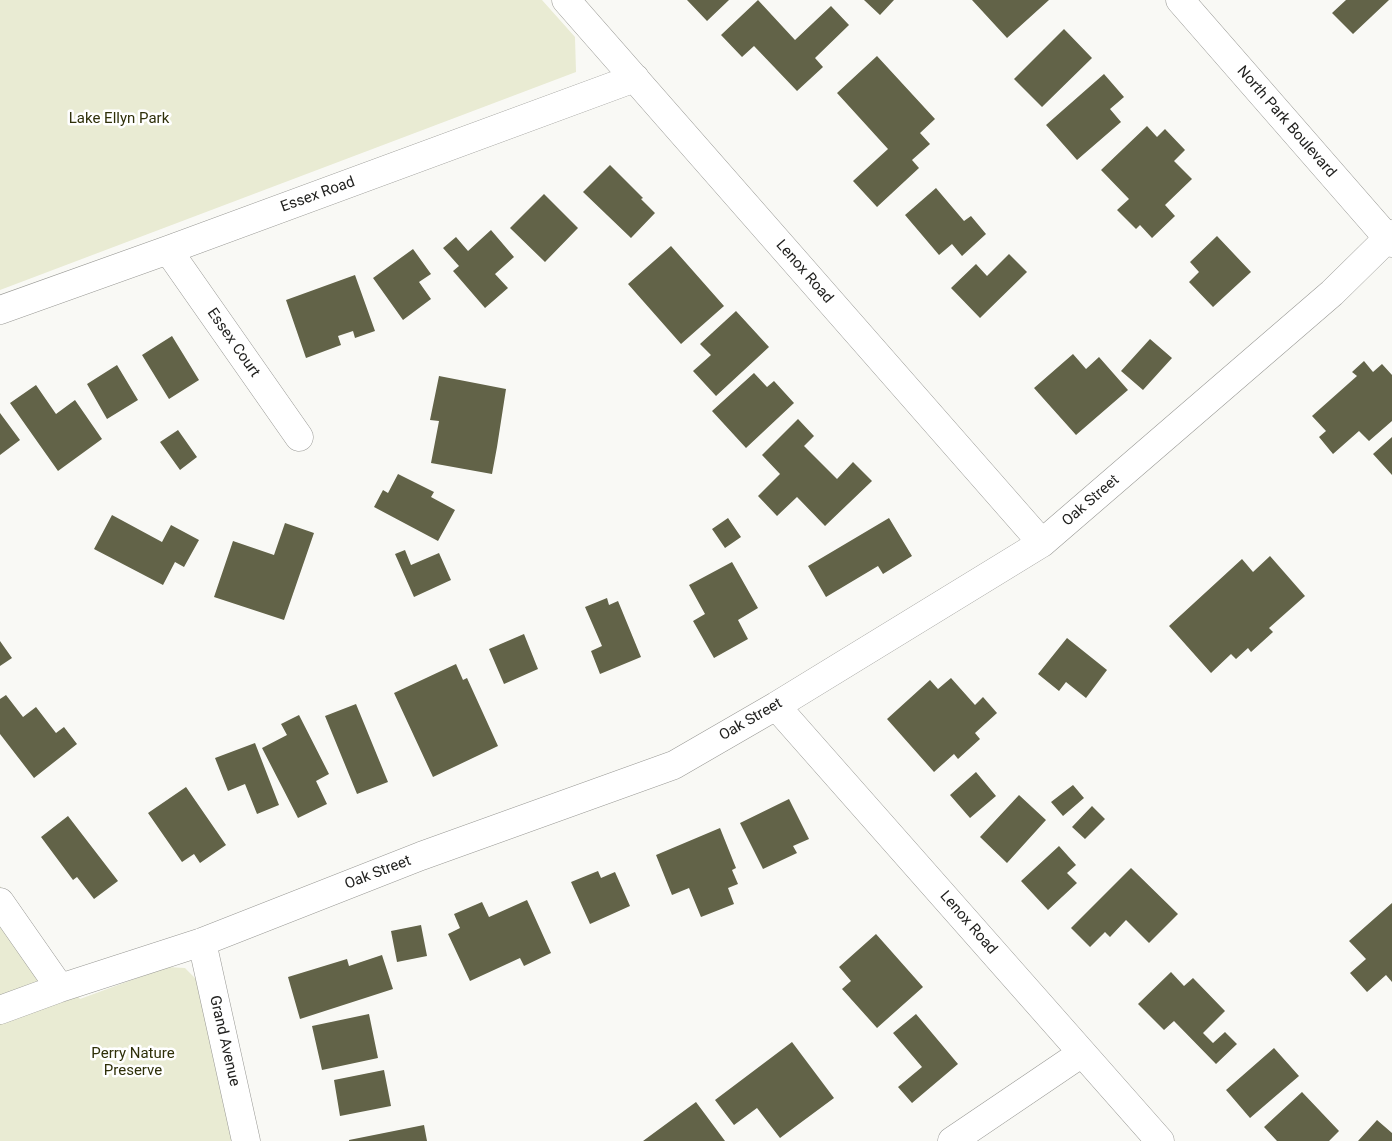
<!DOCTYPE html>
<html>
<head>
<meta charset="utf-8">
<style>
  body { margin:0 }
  canvas { display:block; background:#f9f9f5 }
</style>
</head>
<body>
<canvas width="1392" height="1141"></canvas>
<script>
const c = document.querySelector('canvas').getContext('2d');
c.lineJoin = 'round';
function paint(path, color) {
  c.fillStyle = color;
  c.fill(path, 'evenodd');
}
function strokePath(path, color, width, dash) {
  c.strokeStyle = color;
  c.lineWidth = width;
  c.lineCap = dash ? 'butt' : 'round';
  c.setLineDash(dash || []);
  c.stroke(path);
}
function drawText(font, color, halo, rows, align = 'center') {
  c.font = font + ' Roboto,sans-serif';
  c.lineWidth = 5;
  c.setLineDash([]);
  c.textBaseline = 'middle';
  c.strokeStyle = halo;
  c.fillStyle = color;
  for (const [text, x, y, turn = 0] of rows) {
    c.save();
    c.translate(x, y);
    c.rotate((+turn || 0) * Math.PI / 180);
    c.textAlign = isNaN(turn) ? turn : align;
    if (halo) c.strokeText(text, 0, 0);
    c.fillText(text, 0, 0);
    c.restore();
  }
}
const green = new Path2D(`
  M 0,0 L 542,0 L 575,37 L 576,72 L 0,290 Z
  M 0,886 L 80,999 L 167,967 L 185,968 L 197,980 L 232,1141 L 0,1141 Z`);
const building = new Path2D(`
  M 687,0 L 729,0 L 707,21 Z
  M 758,0 L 795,40 L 831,6 L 849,25 L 815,58 L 823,67 L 797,91 L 754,46 L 742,57 L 721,35 Z
  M 864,0 L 894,0 L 880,15 Z
  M 972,0 L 1049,0 L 1007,38 Z
  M 1346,0 L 1389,0 L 1353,34 L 1332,13 Z
  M 1064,29 L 1092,58 L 1042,107 L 1014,79 Z
  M 877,56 L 935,119 L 920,133 L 930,144 L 912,160 L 919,168 L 877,207 L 853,181 L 888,149 L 837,93 Z
  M 1104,74 L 1124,97 L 1110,109 L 1121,122 L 1077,160 L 1046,125 Z
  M 1147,126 L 1157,137 L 1165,129 L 1185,150 L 1174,161 L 1192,179 L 1165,205 L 1175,216 L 1152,238 L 1140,225 L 1136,229 L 1117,210 L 1129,199 L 1101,170 Z
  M 610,165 L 643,198 L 641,199 L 655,213 L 631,238 L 583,192 Z
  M 936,188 L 964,221 L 971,216 L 986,234 L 962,256 L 952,244 L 939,255 L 905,215 Z
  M 544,194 L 578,228 L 545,262 L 510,228 Z
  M 491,230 L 514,257 L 495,274 L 508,288 L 485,308 L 453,271 L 459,266 L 443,248 L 456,237 L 468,251 Z
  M 1217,236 L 1251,272 L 1213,307 L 1189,282 L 1199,272 L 1190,262 Z
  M 671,246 L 724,306 L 681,344 L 628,284 Z
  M 413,249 L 431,274 L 419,282 L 431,299 L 403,320 L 373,278 Z
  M 1009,254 L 1027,272 L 980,318 L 951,288 L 976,264 L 987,276 Z
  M 355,275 L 375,331 L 355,338 L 353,331 L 338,336 L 341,345 L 306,358 L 286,300 Z
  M 736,311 L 769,347 L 716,396 L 693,371 L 711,355 L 700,344 Z
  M 172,336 L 199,380 L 169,399 L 142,355 Z
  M 1150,339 L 1172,358 L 1143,390 L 1121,371 Z
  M 1073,354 L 1086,369 L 1099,357 L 1128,390 L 1076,435 L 1034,388 Z
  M 1364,361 L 1373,372 L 1382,364 L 1392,375 L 1392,421 L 1369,441 L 1359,431 L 1333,454 L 1319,437 L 1326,431 L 1312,416 L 1357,376 L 1352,372 Z
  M 117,365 L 138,400 L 107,419 L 87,384 Z
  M 754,373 L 767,387 L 774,381 L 794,403 L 746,448 L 712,411 Z
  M 439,376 L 506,389 L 497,447 L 492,474 L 431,463 L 439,421 L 430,420 Z
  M 36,385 L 56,414 L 75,400 L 102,439 L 58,471 L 10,403 Z
  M 0,413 L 20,440 L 0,455 Z
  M 798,419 L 814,436 L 804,446 L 837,479 L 853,462 L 872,481 L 825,526 L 797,497 L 777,516 L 758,496 L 780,474 L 762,455 Z
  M 178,430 L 197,457 L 180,470 L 160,442 Z
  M 1392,437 L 1392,475 L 1373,454 Z
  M 398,474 L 434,492 L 431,497 L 455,510 L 438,541 L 374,507 L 383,490 L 388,493 Z
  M 112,515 L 162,542 L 171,525 L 199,540 L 184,567 L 175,562 L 163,585 L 94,549 Z
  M 728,518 L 741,537 L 725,548 L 712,529 Z
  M 889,518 L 912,556 L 883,574 L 878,566 L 826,597 L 808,566 Z
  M 285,523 L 314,533 L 284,620 L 214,597 L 233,541 L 274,555 Z
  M 405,550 L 411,565 L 439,553 L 451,580 L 414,597 L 395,554 Z
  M 1270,556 L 1305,596 L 1269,628 L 1273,632 L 1251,652 L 1248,648 L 1236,659 L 1231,654 L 1211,673 L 1169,626 L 1242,559 L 1253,572 Z
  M 732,562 L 758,608 L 738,620 L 748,639 L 714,658 L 693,621 L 705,614 L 689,585 Z
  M 607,598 L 609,605 L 618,601 L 641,657 L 600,674 L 591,651 L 602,646 L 585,607 Z
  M 524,634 L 538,669 L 504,684 L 489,649 Z
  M 1067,638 L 1107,670 L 1086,698 L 1066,682 L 1059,691 L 1038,674 Z
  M 0,641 L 12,658 L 0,666 Z
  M 456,664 L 463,680 L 467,678 L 498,746 L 433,777 L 394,693 Z
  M 951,678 L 975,705 L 983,697 L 997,713 L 975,733 L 980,739 L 958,759 L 954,754 L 934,772 L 887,719 L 930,680 L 938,689 Z
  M 6,695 L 23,717 L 36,707 L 56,733 L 64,727 L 77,744 L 34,778 L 0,734 L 0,699 Z
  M 356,704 L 388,782 L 357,794 L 325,716 Z
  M 299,715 L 329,774 L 316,781 L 327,804 L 298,818 L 262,748 L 287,735 L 281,724 Z
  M 255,743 L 279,805 L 257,814 L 245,784 L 228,791 L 215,758 Z
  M 976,772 L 996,796 L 970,818 L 950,795 Z
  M 1073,785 L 1084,798 L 1063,816 L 1051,802 Z
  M 186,787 L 226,845 L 200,863 L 194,854 L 182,862 L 148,813 Z
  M 1019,795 L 1046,820 L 1007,863 L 980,837 Z
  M 789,799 L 809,839 L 793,846 L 797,853 L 763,869 L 740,823 Z
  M 1092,806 L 1105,819 L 1085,839 L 1072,827 Z
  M 68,816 L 118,881 L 94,899 L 77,877 L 73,880 L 41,837 Z
  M 720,828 L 736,868 L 732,870 L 738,884 L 728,888 L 734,904 L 701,917 L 689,888 L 672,895 L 656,855 Z
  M 1059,846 L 1076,865 L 1067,873 L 1077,883 L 1048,910 L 1021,881 Z
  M 1131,868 L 1178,914 L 1149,943 L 1126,920 L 1110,937 L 1105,932 L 1090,947 L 1071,928 Z
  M 598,871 L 601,878 L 615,872 L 630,906 L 590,924 L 571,882 Z
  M 527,900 L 551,953 L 524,966 L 520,958 L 470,981 L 448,934 L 460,928 L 454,914 L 482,902 L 489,917 Z
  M 1392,903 L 1392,982 L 1386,975 L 1367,992 L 1350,973 L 1366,959 L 1349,941 Z
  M 421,925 L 427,956 L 397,962 L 391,931 Z
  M 876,934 L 923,987 L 877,1028 L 842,989 L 851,981 L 839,967 Z
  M 382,955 L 393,989 L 300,1019 L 288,977 L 347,959 L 349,966 Z
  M 1171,972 L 1184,986 L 1193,978 L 1225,1011 L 1203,1033 L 1213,1043 L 1225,1032 L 1237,1044 L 1216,1064 L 1174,1021 L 1164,1030 L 1138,1004 Z
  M 369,1014 L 378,1058 L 322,1070 L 312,1026 Z
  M 916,1014 L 958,1064 L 912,1103 L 898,1087 L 922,1067 L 893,1033 Z
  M 792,1042 L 834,1098 L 780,1138 L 757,1108 L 734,1125 L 715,1100 Z
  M 1274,1048 L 1299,1076 L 1250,1118 L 1226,1090 Z
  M 384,1070 L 391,1106 L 340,1116 L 334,1080 Z
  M 1302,1092 L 1339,1131 L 1329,1141 L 1277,1141 L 1264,1127 Z
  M 696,1102 L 725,1141 L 643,1141 Z
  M 1377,1120 L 1392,1133 L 1392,1141 L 1358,1141 Z
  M 424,1125 L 427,1141 L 349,1141 L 349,1140 Z`);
const street = new Path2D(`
  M 566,0 L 1042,543
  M 1180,0 L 1392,243
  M 168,250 L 299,437
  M 0,310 L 168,250 L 635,78
  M 776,706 L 1160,1141
  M 0,902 L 60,988
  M 202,942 L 246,1141
  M 0,1010 L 60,988 L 202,942 L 421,856 L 674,765 L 776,706 L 1042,543 L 1332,293 L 1392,234
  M 952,1141 L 1082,1053`);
const parkNames = [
  ["Lake Ellyn Park",119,119],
  ["Perry Nature",133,1054],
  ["Preserve",133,1071]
];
const streetNames = [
  ["North Park Boulevard",1286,122,49],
  ["Essex Road",318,195,-20],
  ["Lenox Road",804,272,49],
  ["Essex Court",233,343,55],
  ["Oak Street",1091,501,-41],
  ["Oak Street",751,720,-30],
  ["Oak Street",378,873,-21],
  ["Lenox Road",968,923,49],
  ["Grand Avenue",224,1041,77]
];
paint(green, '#e9ebd3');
paint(building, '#626348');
strokePath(street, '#999995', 29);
strokePath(street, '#fff', 28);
drawText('15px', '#2f3009', '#fff', parkNames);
drawText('15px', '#222220', '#fff', streetNames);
</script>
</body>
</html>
